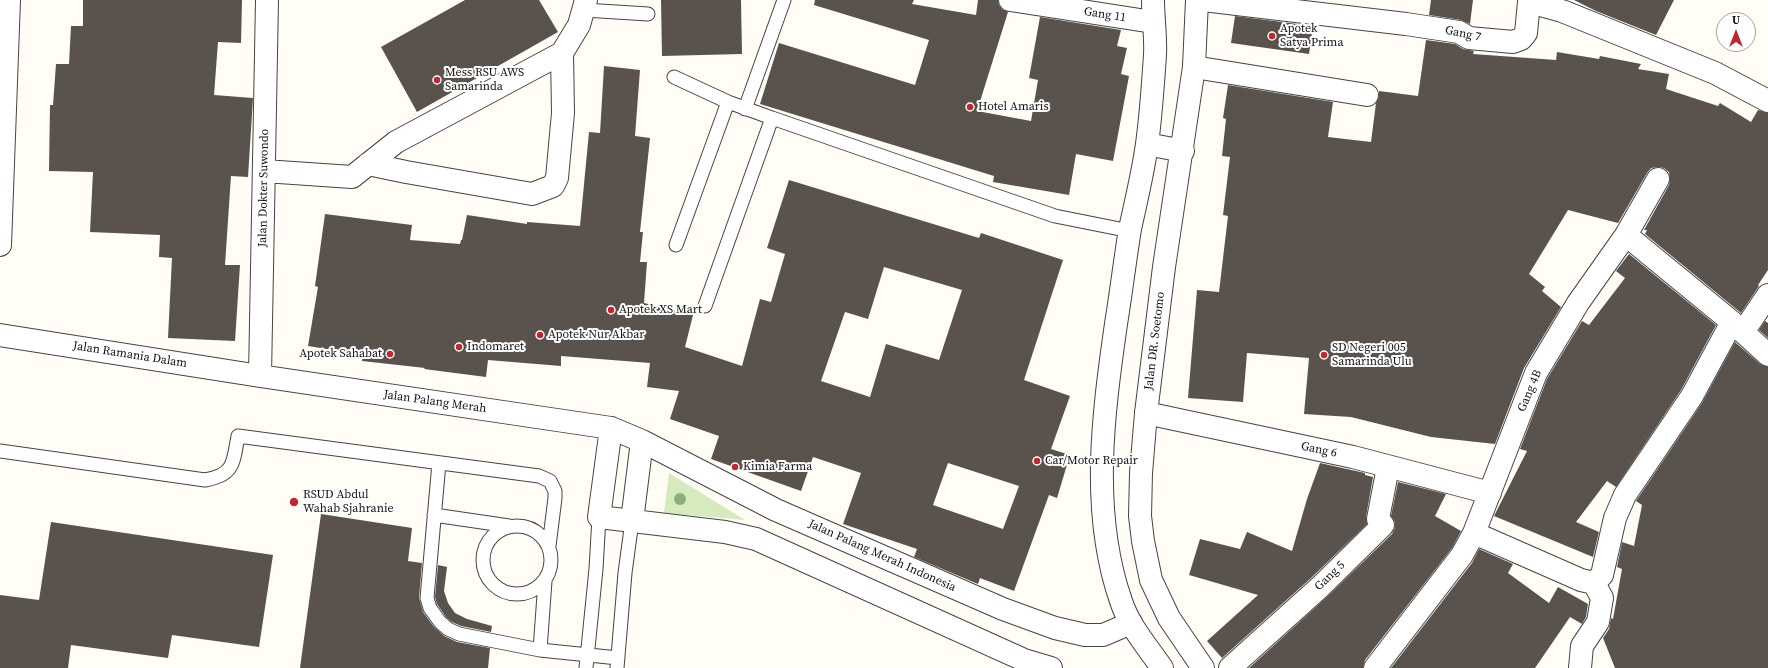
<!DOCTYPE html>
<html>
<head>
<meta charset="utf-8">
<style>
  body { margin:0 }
  #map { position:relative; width:1768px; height:668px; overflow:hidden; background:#fffdf5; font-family:"Source Serif 4",serif }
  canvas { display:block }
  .north { position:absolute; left:1716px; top:12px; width:40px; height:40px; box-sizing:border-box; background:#fff; border:1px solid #a0a0a0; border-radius:50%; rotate:0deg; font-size:11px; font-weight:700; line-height:16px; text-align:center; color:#111 }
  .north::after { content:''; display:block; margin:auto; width:14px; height:18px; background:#c4262e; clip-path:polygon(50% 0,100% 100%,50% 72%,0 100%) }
</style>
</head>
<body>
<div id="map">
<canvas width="1768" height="668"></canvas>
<div class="north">U</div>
</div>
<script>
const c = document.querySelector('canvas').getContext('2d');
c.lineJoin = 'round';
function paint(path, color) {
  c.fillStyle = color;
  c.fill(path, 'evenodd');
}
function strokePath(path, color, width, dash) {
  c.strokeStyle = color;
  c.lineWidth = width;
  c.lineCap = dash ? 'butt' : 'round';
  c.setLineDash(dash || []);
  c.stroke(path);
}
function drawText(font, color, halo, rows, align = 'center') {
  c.font = font + ' "Source Serif 4",serif';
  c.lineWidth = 4;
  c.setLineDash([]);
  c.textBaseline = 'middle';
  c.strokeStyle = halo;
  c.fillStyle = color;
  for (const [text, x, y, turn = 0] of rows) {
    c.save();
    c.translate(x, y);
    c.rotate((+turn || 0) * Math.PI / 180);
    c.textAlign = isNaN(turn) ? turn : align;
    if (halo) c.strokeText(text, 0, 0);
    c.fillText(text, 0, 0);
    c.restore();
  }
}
const green = new Path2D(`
  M 669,473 L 745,520 L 664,513 Z`);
const building = new Path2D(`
  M 83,0 L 242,0 L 241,43 L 218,42 L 214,95 L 253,98 L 248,177 L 231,176 L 225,265 L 240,265 L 235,341 L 168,338 L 172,258 L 159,257 L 160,235 L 90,232 L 93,172 L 49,171 L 50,105 L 53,105 L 56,64 L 69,64 L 71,26 L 83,26 Z
  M 465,0 L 539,0 L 558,32 L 417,112 L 381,47 Z
  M 661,0 L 741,0 L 742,54 L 662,56 Z
  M 815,0 L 914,0 L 912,4 L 976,15 L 978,0 L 998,0 L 999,5 L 1002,9 L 1008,12 L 977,111 L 1031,121 L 1038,80 L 1029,78 L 1040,17 L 1121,30 L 1117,46 L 1127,48 L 1121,74 L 1129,76 L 1113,161 L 1076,154 L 1069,195 L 993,182 L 994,176 L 760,104 L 779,43 L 915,85 L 929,40 L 814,5 Z
  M 1431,0 L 1473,0 L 1470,24 L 1461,20 L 1429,15 Z
  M 1574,0 L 1674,0 L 1656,35 L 1596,11 Z
  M 1235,16 L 1313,26 L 1309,54 L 1231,43 Z
  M 1426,40 L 1455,44 L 1463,49 L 1474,51 L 1473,54 L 1556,60 L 1557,52 L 1599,59 L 1600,56 L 1641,64 L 1638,69 L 1669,74 L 1666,89 L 1718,106 L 1720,103 L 1751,122 L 1758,110 L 1768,113 L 1768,270 L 1758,285 L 1759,286 L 1741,313 L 1645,234 L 1647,230 L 1644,230 L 1669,185 L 1670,179 L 1669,172 L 1664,168 L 1658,167 L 1651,168 L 1647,173 L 1618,223 L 1568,210 L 1529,274 L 1545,287 L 1542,291 L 1561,307 L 1524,368 L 1495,444 L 1431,437 L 1351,417 L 1304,414 L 1309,358 L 1247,353 L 1243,402 L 1188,398 L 1197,290 L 1219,292 L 1228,216 L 1223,215 L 1230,157 L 1222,156 L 1226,119 L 1223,118 L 1228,85 L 1333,102 L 1328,137 L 1371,142 L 1376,103 L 1379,97 L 1379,91 L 1418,96 Z
  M 604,66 L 640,70 L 635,136 L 650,138 L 640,232 L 643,232 L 640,262 L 647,262 L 644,303 L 693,315 L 685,347 L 742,366 L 760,299 L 771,302 L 785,254 L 767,248 L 789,180 L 979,238 L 981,233 L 1063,260 L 1024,380 L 1070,396 L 1051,449 L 1070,455 L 1057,498 L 1049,495 L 1014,591 L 980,578 L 978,584 L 914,557 L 917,549 L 843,524 L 861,473 L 813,457 L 801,491 L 711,459 L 719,436 L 670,419 L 679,391 L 647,387 L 650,363 L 561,356 L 561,366 L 488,360 L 486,377 L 424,369 L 425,368 L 362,361 L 363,355 L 308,346 L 318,287 L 315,286 L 325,214 L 412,225 L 410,240 L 460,244 L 461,240 L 462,240 L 467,215 L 527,224 L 527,222 L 580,226 L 589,132 L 600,133 ZM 884,267 L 962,290 L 939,360 L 886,344 L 870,397 L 821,381 L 845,312 L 868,319 ZM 948,463 L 1019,486 L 1003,529 L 933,505 Z
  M 1629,254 L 1716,325 L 1681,390 L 1616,487 L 1607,481 L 1576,522 L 1599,532 L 1593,557 L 1494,516 L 1527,451 L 1520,449 L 1547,379 L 1582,321 L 1589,325 L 1625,278 L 1616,271 Z
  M 1765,321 L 1768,323 L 1768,338 L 1759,330 Z
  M 1735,342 L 1760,364 L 1768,367 L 1768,668 L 1615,668 L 1603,638 L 1609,629 L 1611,618 L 1613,619 L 1622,569 L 1617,567 L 1622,542 L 1634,546 L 1642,505 L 1636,501 L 1702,403 Z
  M 1320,463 L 1365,473 L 1365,475 L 1373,477 L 1366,517 L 1367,524 L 1311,578 L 1222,658 L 1207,641 L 1258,595 L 1189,575 L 1200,539 L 1240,549 L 1247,532 L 1292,551 L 1307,499 Z
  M 1398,482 L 1446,494 L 1435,516 L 1461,531 L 1452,548 L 1365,660 L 1363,668 L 1249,668 L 1328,596 L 1392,534 L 1395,528 L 1395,522 L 1391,516 Z
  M 321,514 L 412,528 L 408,561 L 422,563 L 419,598 L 423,612 L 434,627 L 444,636 L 457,642 L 490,648 L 488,668 L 300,668 Z
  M 51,522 L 273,555 L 259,647 L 172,635 L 168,658 L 71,645 L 68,668 L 0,668 L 0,595 L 39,600 Z
  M 1479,549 L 1513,564 L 1508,573 L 1549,603 L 1558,587 L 1588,604 L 1586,617 L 1582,624 L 1570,617 L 1535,668 L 1391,668 L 1472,563 Z
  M 438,565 L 447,567 L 444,591 L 448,603 L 455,613 L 467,619 L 492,626 L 491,632 L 461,626 L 452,622 L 446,617 L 437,604 L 435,597 Z`);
const service = new Path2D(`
  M 584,10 L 648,14
  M 674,77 L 728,102 L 772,118
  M 745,109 L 784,0
  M 676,245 L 728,102
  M 705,306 L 772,118 L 1055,216 L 1130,231
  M 0,451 L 205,480 C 235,475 233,462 238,436 L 539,476 L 550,481 L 555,491 L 555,498 L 549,546
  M 439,463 L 427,598 L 430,608 L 440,622 L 448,629 L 459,634 L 540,650 L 618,658
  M 434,515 L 509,526
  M483 560a34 34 0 1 1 68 0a34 34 0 1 1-68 0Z
  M 540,650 L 545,581
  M 586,668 L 596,569 L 599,517
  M 617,668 L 625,573 L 632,521`);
const minor = new Path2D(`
  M 1010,0 L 1153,22
  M 1203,0 L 1406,24 L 1459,32 L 1469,38 L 1513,42 L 1521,39 L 1526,33 L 1529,2 L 1562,11 L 1715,73 L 1768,101
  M 1194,67 L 1367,95
  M 368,164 L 406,172 L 532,194 L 553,186 L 557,178 L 563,113 L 562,53
  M 264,171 L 352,177 L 396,142 L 562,53 L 579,25 L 586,0
  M 1626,235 L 1732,322 L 1768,355
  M 0,245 L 9,0
  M 1743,332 L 1768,295
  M 0,335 L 260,376 L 611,428 L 642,441 L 632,521
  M 260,376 L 267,0
  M 1146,413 L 1353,457 L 1490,493
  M 611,428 L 599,517 L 725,532 L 756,539 L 1024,660 L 1051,668
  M 642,441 L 776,510 L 1003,609 L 1055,628 L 1085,635 L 1103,635 L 1131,623
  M 1474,533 L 1581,580 L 1594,583 L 1602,575 L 1615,518 L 1625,495 L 1692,396 L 1732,322
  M 1230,668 L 1320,587 L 1383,525 L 1378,519 L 1388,467
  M 1375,668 L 1462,555 L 1474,533 L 1481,515 L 1536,373 L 1578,303 L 1626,235 L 1658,179
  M 1580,668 L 1582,646 L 1598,622 L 1602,598 L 1594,583`);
const tertiary = new Path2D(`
  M 1153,0 C 1153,18 1156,37 1155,55 C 1153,84 1151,115 1147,144 C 1143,173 1136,201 1130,229 C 1125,260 1121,293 1116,324 C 1103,415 1090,512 1121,601 C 1129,626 1147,646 1162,668
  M 1197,0 L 1194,67 L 1164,267 L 1146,413 L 1141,473 L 1140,516 L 1143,541 L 1151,580 L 1169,618 L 1203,668
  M 1147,144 L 1183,151`);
const trees = [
  [680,499]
];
const markers = [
  [1272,36,4,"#c4262e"],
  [437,80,4,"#c4262e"],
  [970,107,4,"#c4262e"],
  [611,310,4,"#c4262e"],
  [540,335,4,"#c4262e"],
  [459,347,4,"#c4262e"],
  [390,354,4,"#c4262e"],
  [1324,355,4,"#c4262e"],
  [1037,461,4,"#c4262e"],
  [735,467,4,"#c4262e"],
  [294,502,5,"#c4262e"]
];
const streetNames = [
  ["Gang 11",1105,15,9],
  ["Gang 7",1463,34,12],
  ["Jalan Dokter Suwondo",264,188,-89],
  ["Jalan DR. Soetomo",1155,341,-83],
  ["Jalan Ramania Dalam",130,355,9],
  ["Gang 4B",1530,391,-67],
  ["Jalan Palang Merah",435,402,8],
  ["Gang 6",1319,450,12],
  ["Jalan Palang Merah Indonesia",882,556,24],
  ["Gang 5",1330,576,-44]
];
const poiNames = [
  ["Apotek",1280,29],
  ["Satya Prima",1280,43],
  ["Mess RSU AWS",445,73],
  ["Samarinda",445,87],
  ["Hotel Amaris",978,107],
  ["Apotek XS Mart",619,310],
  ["Apotek Nur Akbar",548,335],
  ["Indomaret",467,347],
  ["SD Negeri 005",1332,348],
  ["Samarinda Ulu",1332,362],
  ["Apotek Sahabat",382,354,"right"],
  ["Car/Motor Repair",1045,461],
  ["Kimia Farma",743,467],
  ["RSUD Abdul",303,495],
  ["Wahab Sjahranie",303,509]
];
paint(green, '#d5ebbd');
paint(building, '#5a524d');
strokePath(service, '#444', 15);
strokePath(minor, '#444', 24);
strokePath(tertiary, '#444', 24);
strokePath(service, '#fff', 13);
strokePath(minor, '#fff', 22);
strokePath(tertiary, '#fff', 22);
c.fillStyle = '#8dad7f';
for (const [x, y] of trees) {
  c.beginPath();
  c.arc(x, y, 6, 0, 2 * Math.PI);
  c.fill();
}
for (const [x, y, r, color] of markers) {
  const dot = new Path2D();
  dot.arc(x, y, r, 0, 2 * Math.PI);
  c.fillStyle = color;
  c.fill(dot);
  strokePath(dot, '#fff', 1.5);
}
drawText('12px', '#111', '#fff', streetNames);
drawText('12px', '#111', '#fff', poiNames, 'left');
</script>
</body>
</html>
